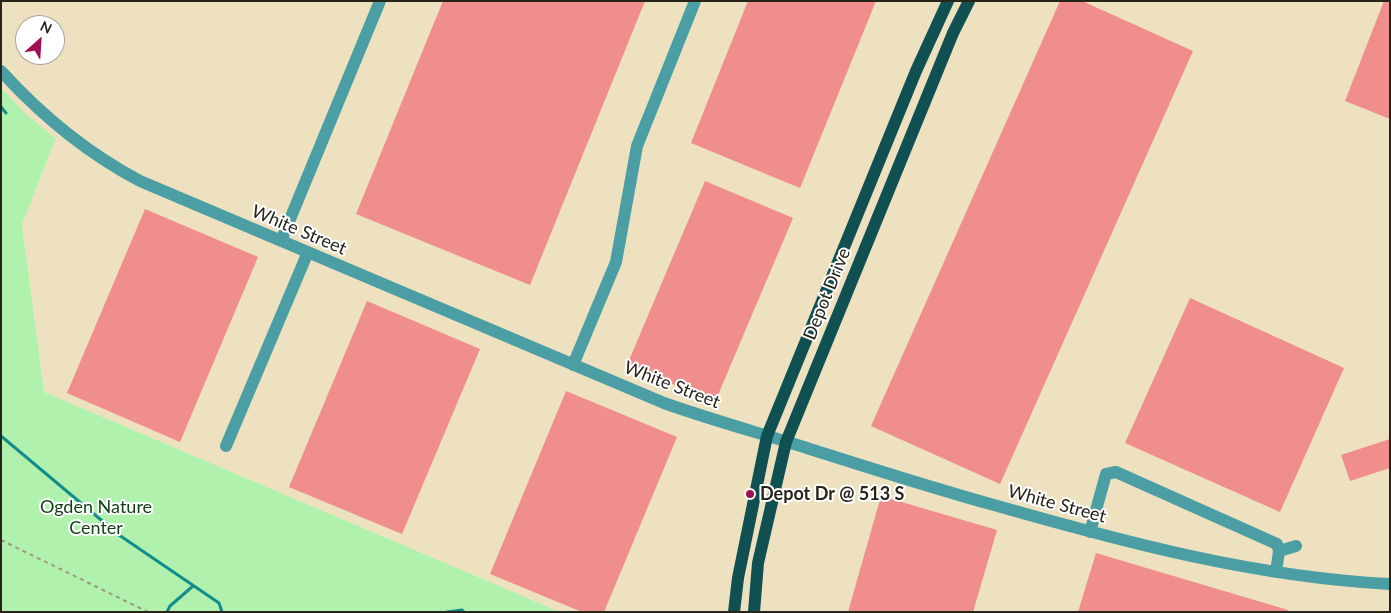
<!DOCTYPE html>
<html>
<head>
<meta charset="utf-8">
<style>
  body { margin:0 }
  #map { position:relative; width:1391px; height:613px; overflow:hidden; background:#f6ecd0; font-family:Lato,sans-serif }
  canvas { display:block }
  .frame { position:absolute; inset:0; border:2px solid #27241a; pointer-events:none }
  .north { position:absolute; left:15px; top:15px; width:50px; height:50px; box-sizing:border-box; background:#fff; border:1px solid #a9a7a3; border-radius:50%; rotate:26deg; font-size:14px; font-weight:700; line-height:20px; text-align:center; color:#27241a }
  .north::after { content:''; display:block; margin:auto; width:18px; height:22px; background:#a20f51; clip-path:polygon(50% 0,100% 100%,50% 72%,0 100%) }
</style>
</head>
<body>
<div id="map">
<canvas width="1391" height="613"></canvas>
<div class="frame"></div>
<div class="north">N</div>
</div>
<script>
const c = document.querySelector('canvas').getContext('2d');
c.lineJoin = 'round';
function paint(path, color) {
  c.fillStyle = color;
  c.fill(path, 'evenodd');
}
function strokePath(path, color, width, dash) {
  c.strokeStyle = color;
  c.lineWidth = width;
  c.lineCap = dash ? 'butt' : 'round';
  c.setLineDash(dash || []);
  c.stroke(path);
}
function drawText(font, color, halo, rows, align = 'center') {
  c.font = font + ' Lato,sans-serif';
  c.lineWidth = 4;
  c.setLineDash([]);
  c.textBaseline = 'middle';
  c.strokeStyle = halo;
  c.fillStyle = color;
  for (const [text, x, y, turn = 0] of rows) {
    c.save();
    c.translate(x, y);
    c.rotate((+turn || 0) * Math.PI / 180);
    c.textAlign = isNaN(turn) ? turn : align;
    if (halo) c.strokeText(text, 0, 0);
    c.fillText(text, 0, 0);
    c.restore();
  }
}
const built = new Path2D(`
  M 1,1 L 1390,1 L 1390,612 L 560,612 L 44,392 L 22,225 L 55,140 L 1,122 ZM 25,25 L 55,25 L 55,55 L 25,55 Z`);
const green = new Path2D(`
  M 1,88 L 27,115 L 57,140 L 55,140 L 22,225 L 44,392 L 560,612 L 1,612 Z`);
const stream = new Path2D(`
  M 1,107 L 6,113
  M 1,436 L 119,535 L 219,603 L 222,612
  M 167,612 L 170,606 L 193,586
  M 447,612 L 462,610 L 464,612`);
const building = new Path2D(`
  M 443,1 L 645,1 L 530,285 L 356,214 Z
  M 748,1 L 876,1 L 800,188 L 691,143 Z
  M 1060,1 L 1082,1 L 1193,51 L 1000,484 L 871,426 Z
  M 1384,1 L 1390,1 L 1390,119 L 1345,101 Z
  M 705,181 L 793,218 L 715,402 L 627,365 Z
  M 145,209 L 258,257 L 180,442 L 67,393 Z
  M 1190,298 L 1344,368 L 1280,512 L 1125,443 Z
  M 367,301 L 480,349 L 402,534 L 289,487 Z
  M 566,391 L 677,437 L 604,612 L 582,612 L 490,574 Z
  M 1390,439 L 1390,468 L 1350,481 L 1341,455 Z
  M 881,496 L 997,530 L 973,612 L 848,612 Z
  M 1096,553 L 1288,610 L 1288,612 L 1078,612 Z`);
const path = new Path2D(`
  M 1,540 L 148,612`);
const minor = new Path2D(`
  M 1,71 C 41,115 87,153 140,181 L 664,403 C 706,418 749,430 791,443 C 858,464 925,486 994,505 C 1124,542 1254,577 1390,584
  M 281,241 L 380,1
  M 573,365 L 616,262 L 637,146 L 695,1
  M 226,446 L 308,252
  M 1090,532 L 1106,474 L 1116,472 L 1277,544 L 1279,551 L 1276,572
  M 1279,551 L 1296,546`);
const major = new Path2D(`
  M 734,612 L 738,578 L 767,436 L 916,71 L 948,1
  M 754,612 L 758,563 L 786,442 L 953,33 L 969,1`);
const markers = [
  [750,494,5,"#a20f51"]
];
const streetNames = [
  ["White Street",299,230,23],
  ["Depot Drive",827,294,-68],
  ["White Street",672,385,21],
  ["White Street",1057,504,15]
];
const poiNames = [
  ["Depot Dr @ 513 S",760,494]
];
const parkNames = [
  ["Ogden Nature",96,507],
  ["Center",96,528]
];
paint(built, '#ede1bf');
paint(green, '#b0f2ad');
strokePath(stream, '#138d8c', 3);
paint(building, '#f08d8d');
strokePath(path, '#9e9782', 2, [4, 4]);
strokePath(minor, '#4b9fa4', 12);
strokePath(major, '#105053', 12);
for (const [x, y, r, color] of markers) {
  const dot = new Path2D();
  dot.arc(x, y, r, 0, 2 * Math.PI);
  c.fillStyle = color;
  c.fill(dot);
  strokePath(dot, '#fff', 2);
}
drawText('18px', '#27241a', '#fff', streetNames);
drawText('bold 18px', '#27241a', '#fff', poiNames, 'left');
drawText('18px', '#0f3f10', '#fff', parkNames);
</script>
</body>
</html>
